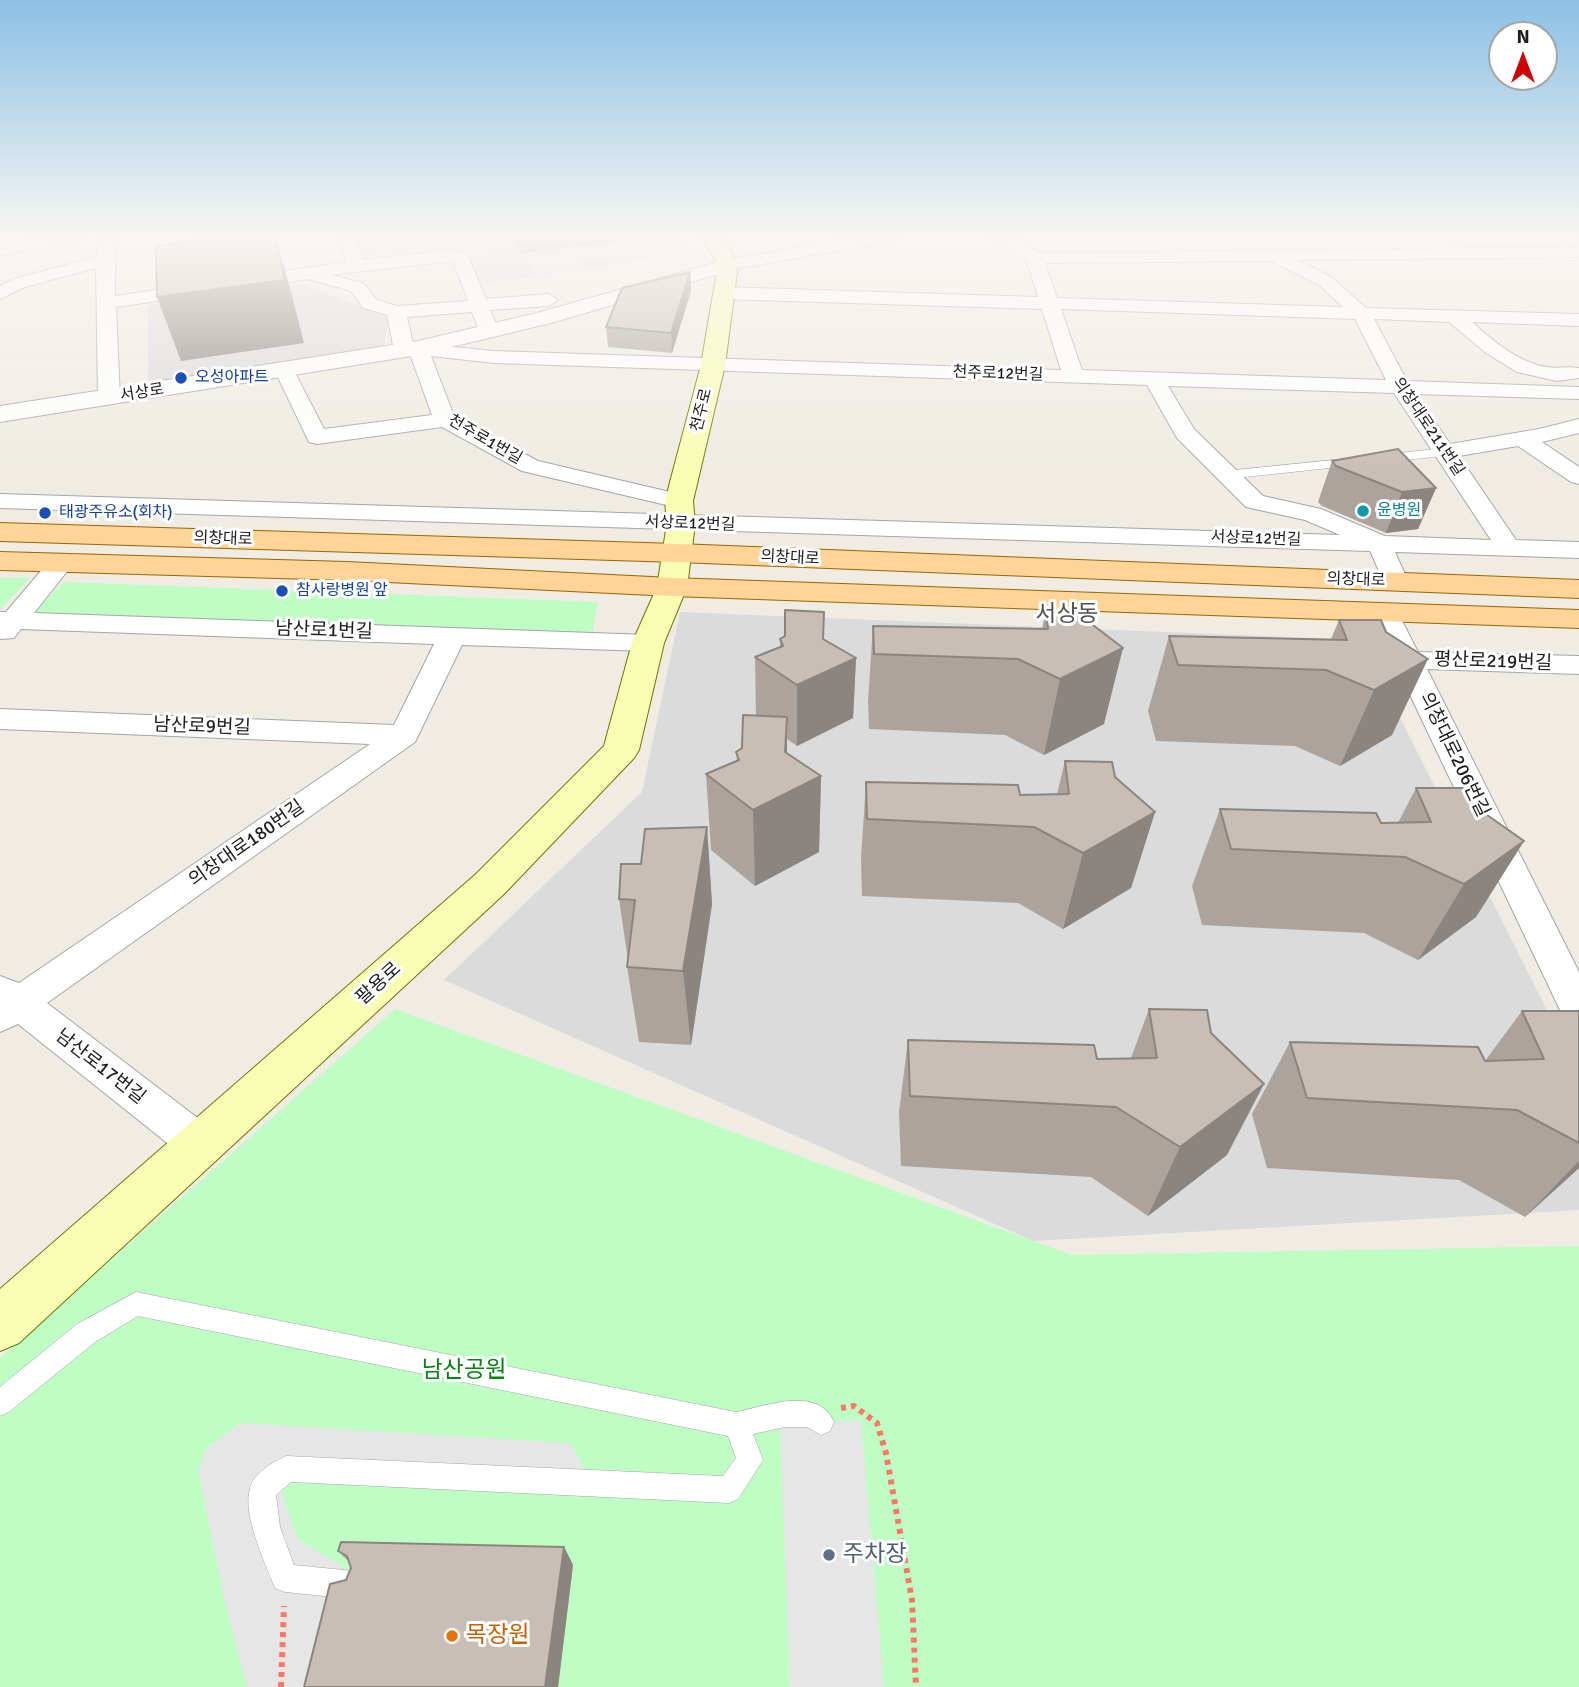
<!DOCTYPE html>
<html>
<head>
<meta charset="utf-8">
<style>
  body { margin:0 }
  #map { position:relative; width:1579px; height:1687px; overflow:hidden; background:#f0ece3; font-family:Signika,sans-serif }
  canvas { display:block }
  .north { position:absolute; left:1488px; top:21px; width:70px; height:70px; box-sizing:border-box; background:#fff; border:2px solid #a5a5a5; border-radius:50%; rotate:0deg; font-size:19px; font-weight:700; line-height:28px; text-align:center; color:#1e1e1e }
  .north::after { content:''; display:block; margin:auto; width:24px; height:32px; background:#cc0300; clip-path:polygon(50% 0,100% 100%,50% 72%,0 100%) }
</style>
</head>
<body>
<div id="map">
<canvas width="1579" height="1687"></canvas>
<div class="north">N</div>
</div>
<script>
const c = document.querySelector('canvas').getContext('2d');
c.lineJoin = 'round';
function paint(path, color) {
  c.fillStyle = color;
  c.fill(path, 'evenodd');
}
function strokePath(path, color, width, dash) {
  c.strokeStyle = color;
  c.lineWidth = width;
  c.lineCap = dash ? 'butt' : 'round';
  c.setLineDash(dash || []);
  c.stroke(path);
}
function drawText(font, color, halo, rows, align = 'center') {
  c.font = font + ' Signika,"Noto Sans KR",sans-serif';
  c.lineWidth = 6;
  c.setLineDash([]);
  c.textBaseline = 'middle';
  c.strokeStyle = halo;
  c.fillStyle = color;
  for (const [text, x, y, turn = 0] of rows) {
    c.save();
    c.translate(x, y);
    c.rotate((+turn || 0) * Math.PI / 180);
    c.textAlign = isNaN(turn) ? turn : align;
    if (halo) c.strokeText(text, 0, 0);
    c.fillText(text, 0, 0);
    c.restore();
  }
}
const residential = new Path2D(`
  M 344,236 L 677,236 L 687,251 L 580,271 L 479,284 L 463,257 L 361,271 Z
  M 302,284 L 388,318 L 383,353 L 148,392 L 148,305 Z
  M 680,612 L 1361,640 L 1579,1074 L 1579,1210 L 1033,1241 L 444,980 L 642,792 Z`);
const park = new Path2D(`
  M 0,578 L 30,578 L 0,610 Z
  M 63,582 L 598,602 L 592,635 L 33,614 Z
  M 395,1009 L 1072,1255 L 1579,1246 L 1579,1687 L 0,1687 L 0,1358 Z`);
const parking = new Path2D(`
  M 660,240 L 669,251 L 573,263 L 577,271 L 536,276 L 526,257 Z
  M 484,242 L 489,251 L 374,265 L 370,256 Z
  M 861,1420 L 884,1687 L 790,1687 L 780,1424 Z
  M 240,1423 L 570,1443 L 587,1473 L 275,1471 L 297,1539 L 344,1567 L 317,1687 L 247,1687 L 224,1598 L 198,1470 L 207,1448 Z`);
const path = new Path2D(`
  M 841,1408 L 854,1406 L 877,1423 L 886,1453 L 912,1600 L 916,1687
  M 281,1687 L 284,1606`);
const service = new Path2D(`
  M 1445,448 L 1449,449 L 1449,455 L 1382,463 L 1376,459 L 1382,455 Z
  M 1354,458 L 1360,462 L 1358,465 L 1226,479 L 1220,475 L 1226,471 Z
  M 136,1292 L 736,1412 C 766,1406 818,1385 834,1422 L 830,1431 L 821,1435 L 807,1427 L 785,1427 L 753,1434 L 763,1460 L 738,1499 L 729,1503 L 291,1482 L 276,1495 L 280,1527 L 294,1565 L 353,1571 L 363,1575 L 367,1585 L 363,1595 L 353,1599 L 285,1592 L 275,1588 C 265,1563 242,1514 250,1488 C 253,1474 274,1461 286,1456 L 723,1476 L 736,1458 L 728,1436 L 138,1316 L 95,1342 L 9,1412 L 0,1416 L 0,1387 L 77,1324 Z`);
const minor = new Path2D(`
  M 49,236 L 84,236 L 76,241 L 0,256 L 0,246 Z
  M 99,236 L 115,236 L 115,296 L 347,262 L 337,236 L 354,236 L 363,260 L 453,250 L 467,254 L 486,299 L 549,294 L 558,300 L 549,306 L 490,310 L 499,331 L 489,337 L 479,331 L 472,312 L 407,317 L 413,343 L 494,351 L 1061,370 L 1042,309 L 722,299 L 713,293 L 722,287 L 1038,297 L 1027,261 L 992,236 L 1012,236 L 1039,253 L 1579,247 L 1579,257 L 1297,260 L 1331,277 L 1366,308 L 1579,314 L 1579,326 L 1472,322 C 1493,341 1518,362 1546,367 C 1557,369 1568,366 1579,368 L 1579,378 L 1557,381 L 1517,372 L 1486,353 L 1449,322 L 1374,319 L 1407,381 L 1579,387 L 1579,399 L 1416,394 L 1450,444 L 1539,429 L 1579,419 L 1579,433 L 1542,442 L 1579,467 L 1579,484 L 1571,482 L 1518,446 L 1459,456 L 1516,540 L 1579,542 L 1579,558 L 1395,552 L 1408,581 L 1404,587 L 1395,589 L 1386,587 L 1370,551 L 0,508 L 0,494 L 1340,535 L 1305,520 L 1246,507 L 1177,438 L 1147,385 L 494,363 L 431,356 L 454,416 L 538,461 L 687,496 L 691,501 L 687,506 L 679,508 L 522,471 L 442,427 L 317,444 L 309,442 L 274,369 L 277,365 L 291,365 L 324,429 L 432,415 L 410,354 L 397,354 L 394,350 L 387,315 L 363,308 L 351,291 L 308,279 L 116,307 L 120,398 L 117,403 L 101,403 L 98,398 L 96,268 L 25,287 L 0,299 L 0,286 L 13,279 L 97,257 ZM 453,261 L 468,301 L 397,306 L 377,300 L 363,283 L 331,275 ZM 1271,261 L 1319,285 L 1343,307 L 1057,298 L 1045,263 ZM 1061,309 L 1355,319 L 1386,380 L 1082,370 ZM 1168,386 L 1394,393 L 1491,540 L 1385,536 L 1321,509 L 1263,496 L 1194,429 Z
  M 863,236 L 901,236 L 893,241 L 728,270 L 719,265 L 728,260 Z
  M 60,556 L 69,559 L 73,564 L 34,613 L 648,635 L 658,637 L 662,643 L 658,649 L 648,651 L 462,645 L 415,742 L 47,1003 L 216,1132 L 222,1145 L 216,1158 L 201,1164 L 186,1158 L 18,1024 L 0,1032 L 0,976 L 19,983 L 370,744 L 0,729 L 0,709 L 394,725 L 434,644 L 21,629 L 14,638 L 0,639 L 0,612 L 6,612 L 51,559 Z
  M 1385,605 L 1395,607 L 1418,652 L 1579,656 L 1579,674 L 1427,669 L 1579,972 L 1579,1025 L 1566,1021 L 1560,1010 L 1371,613 L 1375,607 Z`);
const tertiary = new Path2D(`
  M 728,259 L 735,261 L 738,265 L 735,269 L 551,323 L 418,355 L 0,422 L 0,406 L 418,341 L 537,313 Z`);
const secondary = new Path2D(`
  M 702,236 L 722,236 L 738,265 L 725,365 L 693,501 L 695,524 L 687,587 L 664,643 L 639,750 L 634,758 L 504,894 L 19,1343 L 0,1351 L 0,1289 L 476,874 L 604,746 L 632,643 L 657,587 L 667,524 L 665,501 L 701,365 L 718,265 Z`);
const primary = new Path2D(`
  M 0,523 L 678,544 L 1579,580 L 1579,598 L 678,562 L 0,541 Z
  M 0,552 L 347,562 L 672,578 L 1579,610 L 1579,628 L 672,596 L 347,580 L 0,570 Z`);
const wall = new Path2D(`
  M 512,236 L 651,236 L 651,238 L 520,253 Z
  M 690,272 L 691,291 L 672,353 L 608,347 L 606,327 Z
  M 1332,461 L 1436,488 L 1418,529 L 1386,533 L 1322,506 L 1318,502 Z
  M 1046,610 L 1104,724 L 1044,755 L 1005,735 L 869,729 L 868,701 L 873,626 L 1042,629 Z
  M 1339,620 L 1381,620 L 1392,735 L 1340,766 L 1295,746 L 1156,741 L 1148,711 L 1169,636 L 1331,639 Z
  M 780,639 L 823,639 L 856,658 L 853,718 L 797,746 L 787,739 L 787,753 L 821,776 L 819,852 L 755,886 L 711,850 L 706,774 L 737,761 L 736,752 L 742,748 L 756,716 L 755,657 L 780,647 Z
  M 1065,761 L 1115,777 L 1155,812 L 1131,888 L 1063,929 L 1018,903 L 862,896 L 861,858 L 866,782 L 1020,795 L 1057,794 Z
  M 1416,788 L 1473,805 L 1524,841 L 1476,917 L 1418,960 L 1364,933 L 1202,925 L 1192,886 L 1220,809 L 1381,823 L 1398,823 Z
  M 707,827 L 712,904 L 691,1045 L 639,1042 L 627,967 L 628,960 L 619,899 L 641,864 Z
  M 1149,1009 L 1227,1155 L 1148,1216 L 1091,1177 L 901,1166 L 899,1112 L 908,1040 L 1097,1059 L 1131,1058 Z
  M 1522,1011 L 1579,1011 L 1579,1168 L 1525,1217 L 1459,1180 L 1267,1168 L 1252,1114 L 1290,1042 L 1485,1061 Z
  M 564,1547 L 573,1565 L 558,1687 L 304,1687 L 346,1580 L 351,1568 L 350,1563 L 338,1551 Z`);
const shadedWall = new Path2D(`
  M 275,236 L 291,292 L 304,343 L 181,361 L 157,297 Z
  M 517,236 L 651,236 L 651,238 L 520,253 Z
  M 690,272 L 691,291 L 672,353 L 671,333 Z
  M 1436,488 L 1418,529 L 1386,533 L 1402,492 Z
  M 1123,648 L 1104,724 L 1044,755 L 1060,679 Z
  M 856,658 L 853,718 L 797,746 L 797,685 Z
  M 1428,659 L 1392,735 L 1340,766 L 1374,690 Z
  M 787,717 L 787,793 L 821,776 L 819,852 L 755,886 L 753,810 L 785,752 Z
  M 1155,812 L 1131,888 L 1063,929 L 1083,853 Z
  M 707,827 L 712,904 L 691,1045 L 683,971 Z
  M 1524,841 L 1476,917 L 1418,960 L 1464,884 Z
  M 1264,1084 L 1227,1155 L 1148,1216 L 1180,1147 Z
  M 1579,1161 L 1579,1168 L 1525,1217 Z
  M 564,1547 L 573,1565 L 558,1687 L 545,1687 Z`);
const building = new Path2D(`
  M 235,236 L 275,236 L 285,280 L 157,297 L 156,246 Z
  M 690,272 L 671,333 L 606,327 L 622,288 Z
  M 1398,449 L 1436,488 L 1402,492 L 1336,466 L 1332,461 Z
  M 785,610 L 824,612 L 823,639 L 856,658 L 797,685 L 755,657 L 783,646 L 780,639 L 785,636 Z
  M 1046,610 L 1087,610 L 1089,622 L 1123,648 L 1060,679 L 1018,659 L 874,654 L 873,626 L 1048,629 Z
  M 1339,620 L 1381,620 L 1386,632 L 1428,659 L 1374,690 L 1326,670 L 1178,665 L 1169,636 L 1347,640 Z
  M 743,715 L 787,717 L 785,752 L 821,776 L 753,810 L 706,774 L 739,760 L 736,752 L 742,748 Z
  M 1065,761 L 1112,762 L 1115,777 L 1155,812 L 1083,853 L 1034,827 L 867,819 L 866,782 L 1018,785 L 1020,795 L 1069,794 Z
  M 1416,788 L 1465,788 L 1473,805 L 1524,841 L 1464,884 L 1405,857 L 1231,849 L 1220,809 L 1376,813 L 1381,823 L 1431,822 Z
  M 707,827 L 683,971 L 627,967 L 635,900 L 619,899 L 621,864 L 641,864 L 645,829 Z
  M 1149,1009 L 1207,1010 L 1211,1033 L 1264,1084 L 1180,1147 L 1116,1107 L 910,1096 L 908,1040 L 1094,1045 L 1097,1059 L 1157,1058 Z
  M 1522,1011 L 1579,1011 L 1579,1143 L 1517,1110 L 1307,1098 L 1290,1042 L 1478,1047 L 1485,1061 L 1544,1059 Z
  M 341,1542 L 564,1547 L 545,1687 L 304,1687 L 330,1584 L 346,1580 L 351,1568 L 347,1556 L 338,1551 Z`);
const markers = [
  [181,378,7,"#1a4fb4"],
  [1363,511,7,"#0f9aa8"],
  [45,513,7,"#1a4fb4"],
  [282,591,7,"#1a4fb4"],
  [829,1555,7,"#5c6f8a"],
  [452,1636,7,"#e8710a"]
];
const farStreetnames = [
  ["천주로12번길",998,374,2],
  ["서상로",142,393,-9],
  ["천주로",702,410,-76],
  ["의창대로211번길",1428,427,56],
  ["천주로1번길",485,440,30],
  ["서상로12번길",690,524,2],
  ["의창대로",223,539,2],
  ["서상로12번길",1256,539,2],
  ["의창대로",790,558,3],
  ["의창대로",1356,580,2]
];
const farTransitnames = [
  ["오성아파트",195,378],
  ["태광주유소(회차)",59,513],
  ["참사랑병원 앞",296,591]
];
const farCulturenames = [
  ["윤병원",1377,511]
];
const streetNames = [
  ["남산로1번길",324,631,2],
  ["평산로219번길",1493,662,2],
  ["남산로9번길",202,727,2],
  ["의창대로206번길",1454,755,64],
  ["의창대로180번길",247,844,-35],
  ["팔용로",379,984,-42],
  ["남산로17번길",100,1067,38]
];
const quarterNames = [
  ["서상동",1067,615]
];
const nearParknames = [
  ["남산공원",464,1371]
];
const nearServicenames = [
  ["주차장",843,1555]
];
const nearFoodnames = [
  ["목장원",466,1636]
];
paint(residential, '#dcdbdb');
paint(park, '#befdc3');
paint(parking, '#e6e6e6');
strokePath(service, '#a5a5a5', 1);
strokePath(minor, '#a5a5a5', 2);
strokePath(tertiary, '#a5a5a5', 2);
strokePath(secondary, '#6b7a00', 2);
strokePath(primary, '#986800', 2);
strokePath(path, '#ff7765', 6, [5, 5]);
paint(service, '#fff');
paint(minor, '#fff');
paint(tertiary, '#fff');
paint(secondary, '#f9fdb4');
paint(primary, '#ffd499');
paint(wall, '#aca39d');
paint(shadedWall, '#8c857f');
paint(building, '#c8beb6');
strokePath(building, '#8c857f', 2);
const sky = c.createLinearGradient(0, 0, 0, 472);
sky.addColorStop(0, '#8bc0e5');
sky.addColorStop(0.5, '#f8f6f2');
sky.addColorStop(1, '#f8f6f200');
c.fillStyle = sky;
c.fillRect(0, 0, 1579, 472);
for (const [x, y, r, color] of markers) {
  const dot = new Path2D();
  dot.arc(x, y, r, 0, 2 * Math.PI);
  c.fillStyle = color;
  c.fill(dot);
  strokePath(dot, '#fff', 2.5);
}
drawText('16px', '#1e1e1e', '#fff', farStreetnames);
drawText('16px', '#164399', '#fff', farTransitnames, 'left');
drawText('16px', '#0d838f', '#fff', farCulturenames, 'left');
drawText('19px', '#1e1e1e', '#fff', streetNames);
drawText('23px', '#515151', '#fff', quarterNames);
drawText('23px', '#058411', '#fff', nearParknames);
drawText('23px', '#4e5e75', '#fff', nearServicenames, 'left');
drawText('23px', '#c56008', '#fff', nearFoodnames, 'left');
</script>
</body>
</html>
